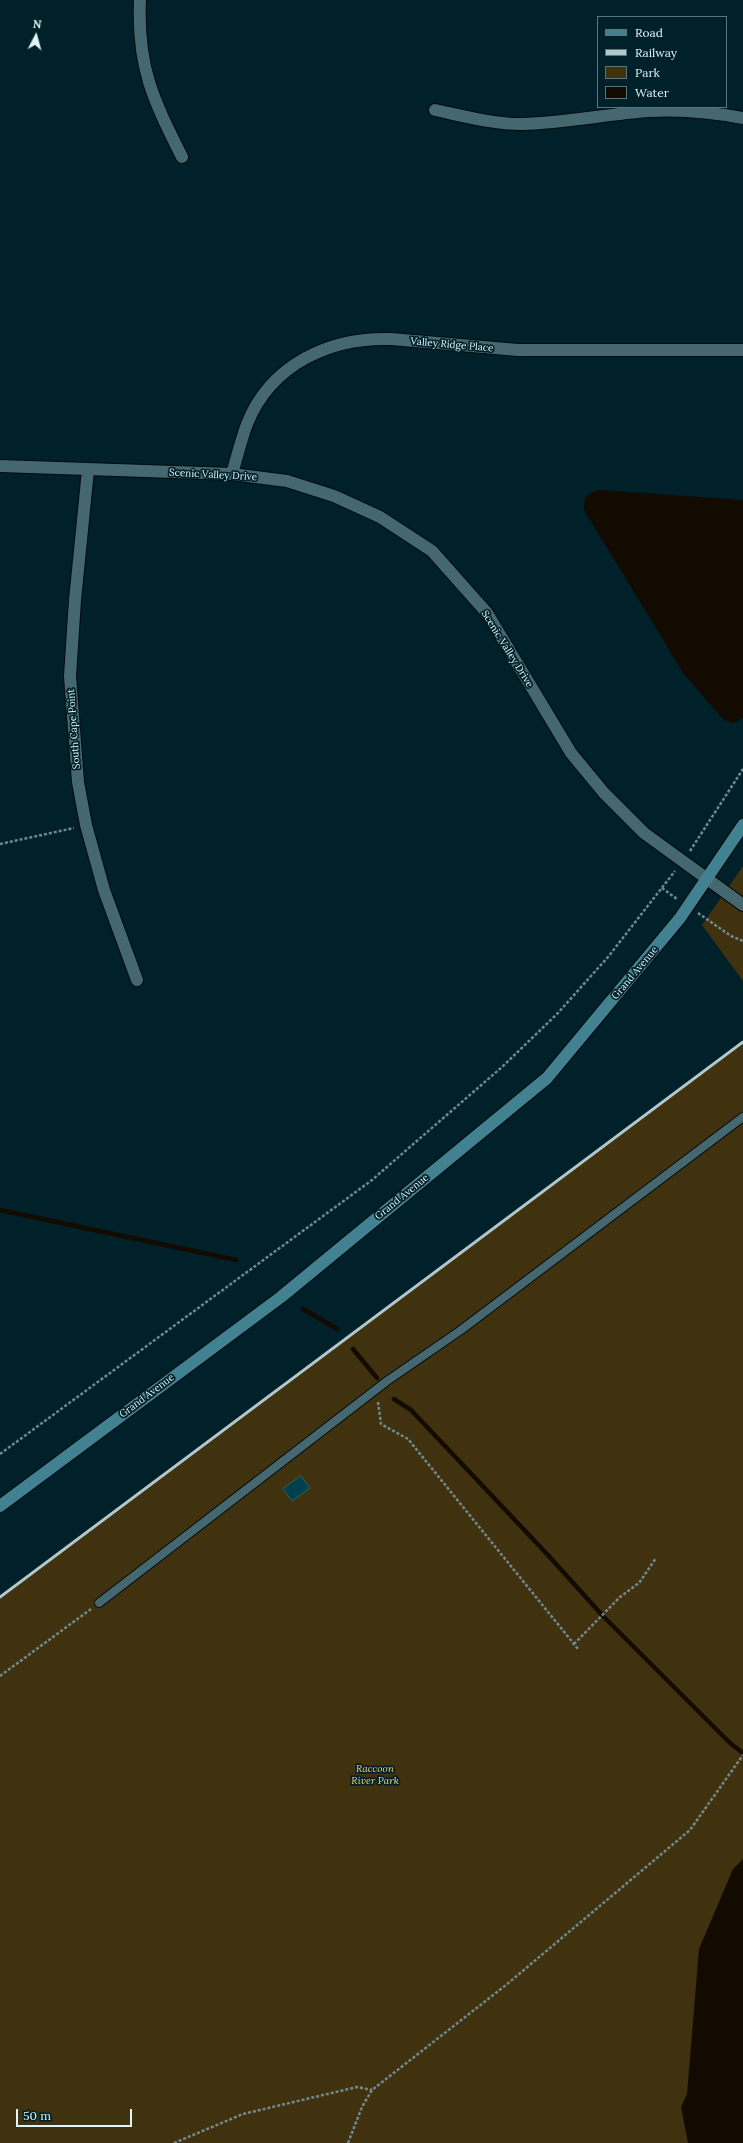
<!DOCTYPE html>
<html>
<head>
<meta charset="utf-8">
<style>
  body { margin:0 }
  #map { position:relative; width:743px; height:2143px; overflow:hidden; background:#002129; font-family:Lora,serif }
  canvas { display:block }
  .legend { position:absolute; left:597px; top:16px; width:130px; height:92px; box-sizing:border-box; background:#002129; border:1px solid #5a757c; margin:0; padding:5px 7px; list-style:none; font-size:12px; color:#e1f4f9 }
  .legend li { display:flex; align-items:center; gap:8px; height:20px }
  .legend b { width:20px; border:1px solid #5a757c }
  .north { position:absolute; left:16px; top:16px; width:40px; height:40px; -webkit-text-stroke:3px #002129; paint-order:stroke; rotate:6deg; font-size:11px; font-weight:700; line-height:16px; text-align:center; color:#e1f4f9 }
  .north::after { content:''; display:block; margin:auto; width:14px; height:18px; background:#e1f4f9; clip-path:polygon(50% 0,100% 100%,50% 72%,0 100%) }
  .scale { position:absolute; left:16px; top:2109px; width:116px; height:18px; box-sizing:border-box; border:2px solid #e1f4f9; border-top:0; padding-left:5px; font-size:12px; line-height:14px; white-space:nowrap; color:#e1f4f9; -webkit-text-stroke:3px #002129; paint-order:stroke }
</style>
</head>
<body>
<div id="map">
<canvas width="743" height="2143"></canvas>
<ul class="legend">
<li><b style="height:5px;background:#42818f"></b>Road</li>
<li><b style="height:5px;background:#b2c8cd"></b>Railway</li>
<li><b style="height:11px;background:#40320e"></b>Park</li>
<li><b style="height:11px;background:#130b00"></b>Water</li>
</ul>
<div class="north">N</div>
<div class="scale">50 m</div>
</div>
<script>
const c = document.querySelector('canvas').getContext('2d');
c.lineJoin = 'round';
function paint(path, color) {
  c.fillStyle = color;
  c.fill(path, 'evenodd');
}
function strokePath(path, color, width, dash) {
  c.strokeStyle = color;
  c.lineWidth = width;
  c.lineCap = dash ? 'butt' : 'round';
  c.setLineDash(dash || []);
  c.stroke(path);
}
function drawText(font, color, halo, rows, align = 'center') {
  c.font = font + ' Lora,serif';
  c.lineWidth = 3.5;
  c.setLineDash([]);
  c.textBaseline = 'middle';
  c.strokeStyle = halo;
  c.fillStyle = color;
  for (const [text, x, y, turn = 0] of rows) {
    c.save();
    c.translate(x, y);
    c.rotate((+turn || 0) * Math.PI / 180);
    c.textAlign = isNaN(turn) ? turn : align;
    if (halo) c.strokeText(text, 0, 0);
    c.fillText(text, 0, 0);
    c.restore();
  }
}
const green = new Path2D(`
  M 743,866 L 743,981 L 702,925 Z
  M 743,1042 L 743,2143 L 0,2143 L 0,1597 Z`);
const water = new Path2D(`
  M 599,490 L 743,500 L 743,718 L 734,723 L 724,720 L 684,674 L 584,510 C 584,497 586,494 599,490 Z
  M 743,1859 L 743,2143 L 688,2143 L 681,2107 L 687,2094 L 699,1949 L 733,1869 Z`);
const stream = new Path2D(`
  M 0,1210 L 236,1260
  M 303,1309 L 337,1329
  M 353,1349 L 377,1378
  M 394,1399 L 411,1410 L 547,1554 L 602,1615 L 730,1743 L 743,1753`);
const building = new Path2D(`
  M 301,1476 L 310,1488 L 292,1501 L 283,1489 Z`);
const path = new Path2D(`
  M 0,844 L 74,828
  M 690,851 L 743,769
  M 662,888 L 677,899
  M 698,913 L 731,936 L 743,941
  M 378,1402 L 381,1424 L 408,1439 L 578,1649
  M 0,1454 L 372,1180 L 502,1067 L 557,1014 L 608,957 L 675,871
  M 574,1644 L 620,1597 L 639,1583 L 656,1558
  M 0,1676 L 91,1609
  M 174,2143 L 243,2114 L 357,2087 L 372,2090
  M 348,2143 L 362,2107 L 372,2090 L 506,1985 L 690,1830 L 743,1755`);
const lane = new Path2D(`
  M 99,1603 L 387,1381 L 461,1330 L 743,1117`);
const street = new Path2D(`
  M 140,0 C 137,67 153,99 182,157
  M 435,110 C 463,116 493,124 522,124 C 565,123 607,114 649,111 C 680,109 712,112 743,118
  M 0,466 L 232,474 L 287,481 L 334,496 L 380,517 L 432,551 L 487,613 L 571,753 L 604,793 L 644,833 L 743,905
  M 88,470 L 75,600 L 70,676 L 78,782 L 86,825 L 104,890 L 137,980
  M 232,474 C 237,457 241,440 247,424 C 271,364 330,337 391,339 L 518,350 L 743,350`);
const secondary = new Path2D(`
  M 0,1506 L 281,1297 L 547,1078 L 680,918 L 743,825`);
const rail = new Path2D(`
  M 0,1597 L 743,1042`);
const streetNames = [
  ["Valley Ridge Place",452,345,5],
  ["Scenic Valley Drive",213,475,3],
  ["Scenic Valley Drive",507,649,58],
  ["South Cape Point",74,729,-94],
  ["Grand Avenue",635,973,-50],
  ["Grand Avenue",402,1197,-39],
  ["Grand Avenue",147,1396,-37]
];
const parkNames = [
  ["Raccoon",375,1769],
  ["River Park",375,1781]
];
paint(green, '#40320e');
paint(water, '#130b00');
strokePath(stream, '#130b00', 4.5);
paint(building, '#01414c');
strokePath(building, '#395c64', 1);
strokePath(lane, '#000a0f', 10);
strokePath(street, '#000a0f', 14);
strokePath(secondary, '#000a0f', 14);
strokePath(path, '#708a90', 2.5, [3, 2]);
strokePath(lane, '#456870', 8);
strokePath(street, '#456870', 12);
strokePath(secondary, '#42818f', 12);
strokePath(rail, '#b2c8cd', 3);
drawText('10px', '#e1f4f9', '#002129', streetNames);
drawText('italic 10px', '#fbd46c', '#002129', parkNames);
</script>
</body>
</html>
